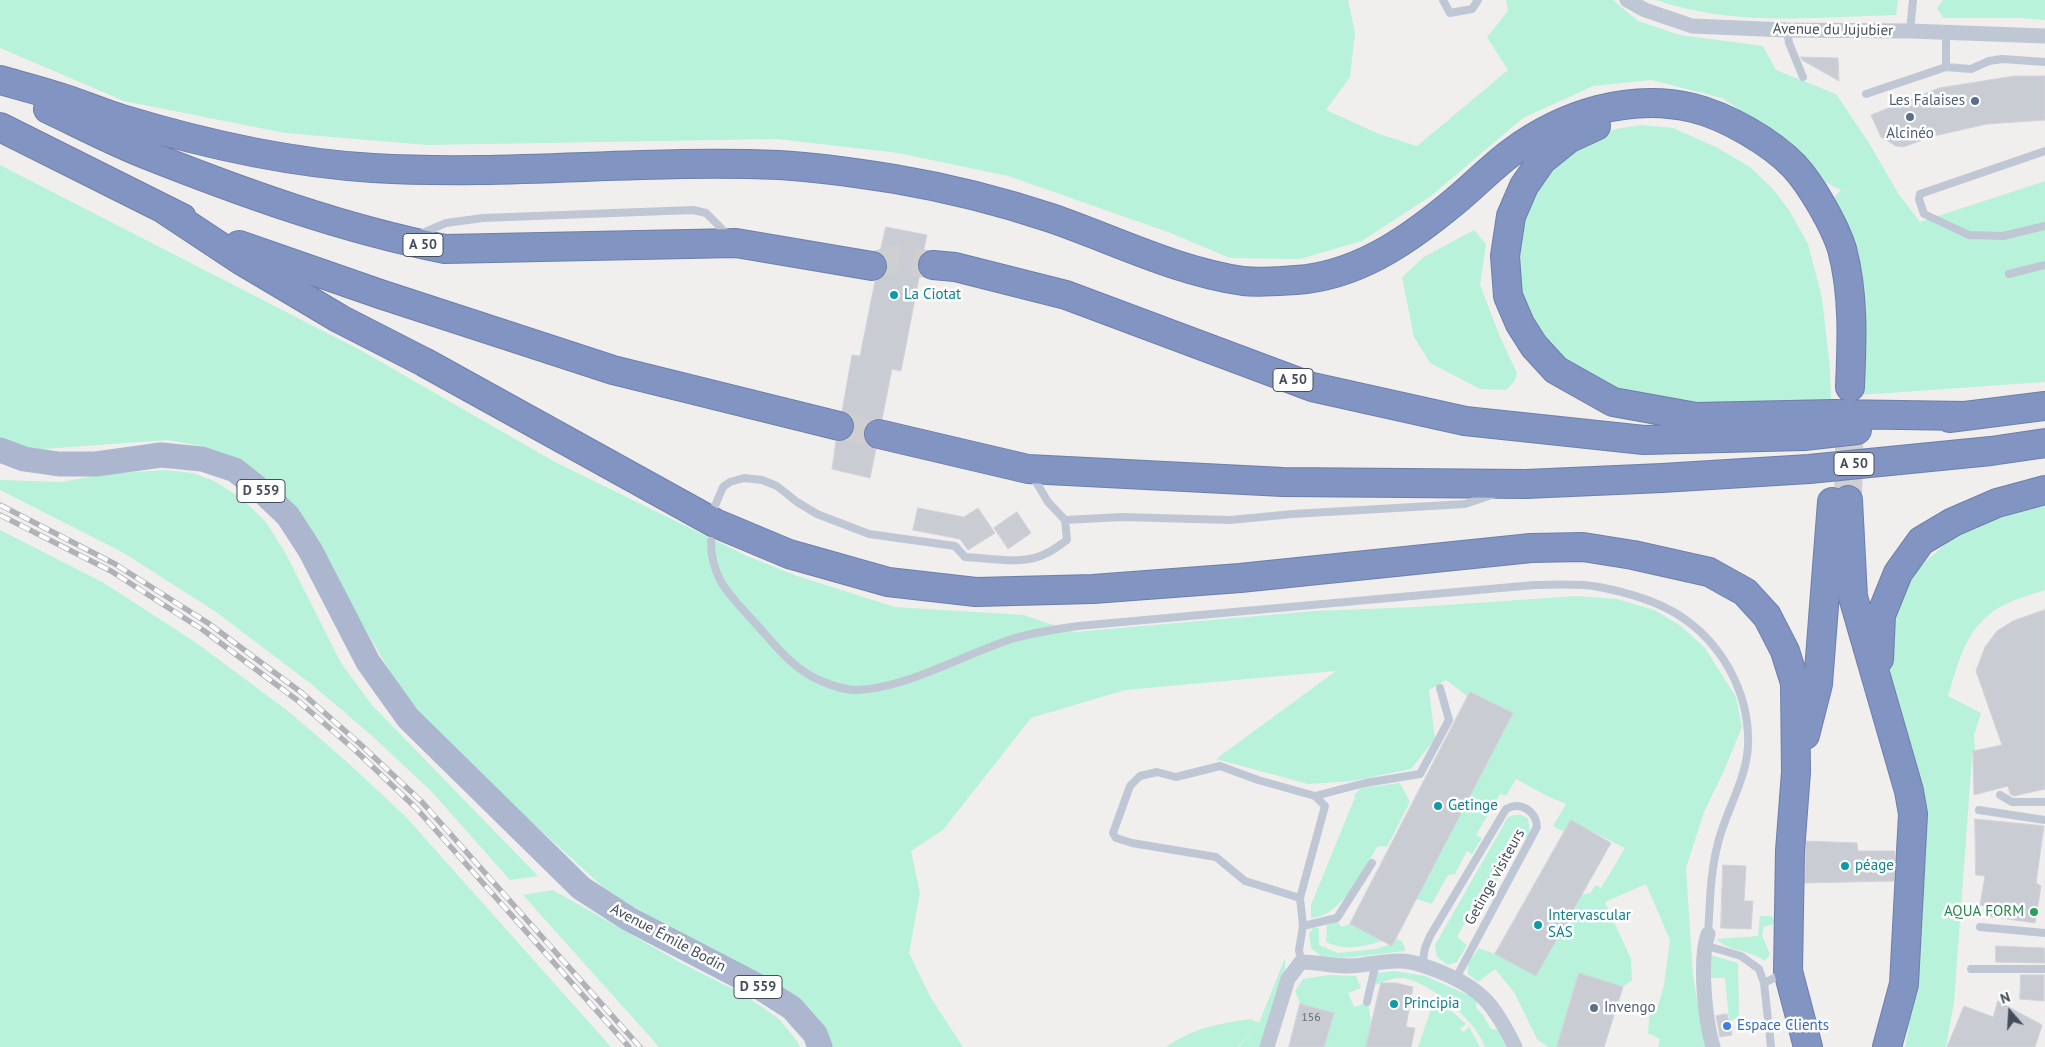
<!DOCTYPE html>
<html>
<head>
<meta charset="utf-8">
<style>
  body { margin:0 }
  #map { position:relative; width:2045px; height:1047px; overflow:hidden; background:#f1eeee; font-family:"PT Sans",sans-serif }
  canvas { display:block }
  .north { position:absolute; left:1985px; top:987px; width:50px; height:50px; -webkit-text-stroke:4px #fff; paint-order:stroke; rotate:341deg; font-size:14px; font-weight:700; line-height:20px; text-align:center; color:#454d5d }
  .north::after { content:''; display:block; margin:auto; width:18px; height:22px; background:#454d5d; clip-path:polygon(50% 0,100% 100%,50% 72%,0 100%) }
</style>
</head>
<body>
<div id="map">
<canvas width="2045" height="1047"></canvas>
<div class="north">N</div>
</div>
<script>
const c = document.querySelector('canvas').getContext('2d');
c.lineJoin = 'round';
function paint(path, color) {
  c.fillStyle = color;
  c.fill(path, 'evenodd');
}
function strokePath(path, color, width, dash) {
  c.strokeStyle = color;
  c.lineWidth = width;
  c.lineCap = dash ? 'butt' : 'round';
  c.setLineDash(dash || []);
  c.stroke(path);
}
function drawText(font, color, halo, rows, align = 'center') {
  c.font = font + ' "PT Sans",sans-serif';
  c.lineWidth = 5;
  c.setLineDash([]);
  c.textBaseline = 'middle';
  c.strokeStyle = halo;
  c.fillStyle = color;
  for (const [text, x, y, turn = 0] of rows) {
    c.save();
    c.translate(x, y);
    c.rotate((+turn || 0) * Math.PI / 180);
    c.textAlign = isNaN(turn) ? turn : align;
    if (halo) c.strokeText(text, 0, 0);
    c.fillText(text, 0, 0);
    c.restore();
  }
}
const green = new Path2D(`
  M 0,0 L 1348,0 L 1355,33 L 1350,77 L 1326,110 L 1379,134 L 1417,146 L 1508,70 L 1487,37 L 1508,11 L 1506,0 L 1613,0 L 1638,21 L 1680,35 L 1763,46 L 1776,70 L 1836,94 L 1869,143 L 1898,193 L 1920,222 L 2045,181 L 2045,382 L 1860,395 L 1828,204 L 1841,190 L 1823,181 L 1787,141 L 1722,98 L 1651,80 L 1593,86 L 1523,118 L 1431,196 L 1362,241 L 1300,259 L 1230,258 L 1168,232 L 1008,176 L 898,153 L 777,139 L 427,145 L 285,133 L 124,101 L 0,48 Z
  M 1656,0 L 1898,0 L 1896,15 C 1816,17 1733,27 1656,0 Z
  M 1943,0 L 2045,0 L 2045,20 L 2020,18 L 1943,18 L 1937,8 Z
  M 1641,125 L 1673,128 L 1716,147 L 1750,167 L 1773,189 L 1789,210 L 1808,244 L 1822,298 L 1830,368 L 1831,400 L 1746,405 L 1661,403 L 1588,380 L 1544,344 L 1516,290 L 1519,222 L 1528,189 L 1587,137 L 1616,129 Z
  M 0,165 L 362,351 L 555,462 L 747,556 L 797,576 L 895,607 L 1024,615 L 1074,632 L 1315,611 L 1417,607 L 1576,596 L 1617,599 L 1654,610 L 1681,626 L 1705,648 L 1736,697 L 1742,727 L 1723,773 L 1704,812 L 1686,868 L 1693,976 L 1702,1029 L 1708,1047 L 1658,1047 L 1660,1039 L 1648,1033 L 1650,1007 L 1657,1009 L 1664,985 L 1670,940 L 1646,884 L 1605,902 L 1631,959 L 1632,980 L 1623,987 L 1579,973 L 1557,1047 L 1547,1047 L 1547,1046 L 1537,1039 L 1514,992 L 1495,969 L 1478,982 L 1468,974 L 1468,963 L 1479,948 L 1495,954 L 1536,976 L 1581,895 L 1591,893 L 1595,885 L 1601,888 L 1625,848 L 1571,821 L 1564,832 L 1553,826 L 1566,804 L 1549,797 L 1516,779 L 1506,796 L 1500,794 L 1476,835 L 1482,838 L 1472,854 L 1467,851 L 1455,874 L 1448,875 L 1432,904 L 1416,899 L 1513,713 L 1470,692 L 1467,696 L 1446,680 L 1429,690 L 1435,739 L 1411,769 L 1352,781 L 1308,784 L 1216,759 L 1336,671 L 1125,690 L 1031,718 L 943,830 L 911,851 L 920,893 L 909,953 L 931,998 L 963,1047 L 830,1047 L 759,975 L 613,896 L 417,718 L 346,596 L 244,463 L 203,446 L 167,440 L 30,450 L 0,443 Z
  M 1474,230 L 1486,244 L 1480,285 L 1501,339 L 1517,373 L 1514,382 L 1506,390 L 1480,389 L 1430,363 L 1414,337 L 1402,277 L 1424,257 Z
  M 164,470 L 193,473 L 214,481 L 241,498 L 266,522 L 286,554 L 341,663 L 372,705 L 538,876 L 510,880 L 432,792 L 370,734 L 310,683 L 216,612 L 122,552 L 0,490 L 0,480 L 61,482 L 106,474 Z
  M 2045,503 L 2045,590 C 2030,595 2012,600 1998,608 C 1965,629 1959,661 1948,696 L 1981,713 L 1974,735 L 1975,749 L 1972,757 L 1954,1002 L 1946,1047 L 1905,1047 L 1915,989 L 1922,797 L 1914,760 L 1896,700 L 1887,659 L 1890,641 L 1905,580 L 1959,532 Z
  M 0,530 L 104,583 L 195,642 L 288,711 L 345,760 L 406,817 L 611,1047 L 0,1047 Z
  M 1400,783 L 1410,802 L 1387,847 L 1378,846 C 1363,869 1342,917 1311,918 L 1311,905 L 1355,797 L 1354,795 L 1361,788 Z
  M 1514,815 L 1521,815 L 1528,818 L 1530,833 L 1527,838 L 1522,835 L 1480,911 L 1473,908 L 1457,937 L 1467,945 L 1457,962 L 1448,965 L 1437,957 L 1435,945 L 1508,817 Z
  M 553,890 L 681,963 L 743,994 L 779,1019 L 797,1041 L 800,1047 L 659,1047 L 523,895 Z
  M 1760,916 L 1771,916 L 1774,919 L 1774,924 L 1764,927 L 1762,935 L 1770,954 L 1765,961 C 1750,950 1730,952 1716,939 L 1758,936 Z
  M 1337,921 L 1341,927 L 1350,924 L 1382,941 C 1363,947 1344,951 1326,942 L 1327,925 Z
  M 1313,928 L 1319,928 L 1319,945 L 1338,953 L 1375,949 L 1389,945 L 1392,946 L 1396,939 L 1402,941 L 1406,951 L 1344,958 L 1321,956 L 1311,948 L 1309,934 Z
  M 1710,955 L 1738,963 L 1739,1018 L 1729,1021 L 1725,978 L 1711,978 Z
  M 1285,958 L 1285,971 L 1277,989 L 1260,1047 L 1239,1047 L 1259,1023 Z
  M 1395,971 L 1425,976 L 1477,999 L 1476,1008 L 1483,1015 L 1491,1029 L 1498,1030 L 1506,1047 L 1485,1047 C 1477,1021 1428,980 1401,978 C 1393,977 1382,983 1375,985 L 1377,973 Z
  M 1329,975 L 1356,976 L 1361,988 L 1348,993 L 1354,1007 L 1368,1003 L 1371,1021 L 1366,1047 L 1324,1047 L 1333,1014 L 1300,1004 L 1295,991 L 1303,979 Z
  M 1437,998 L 1466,1024 L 1460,1029 L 1464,1032 L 1469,1027 L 1480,1047 L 1418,1047 L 1432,1006 Z
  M 1250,1019 L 1259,1023 L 1238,1047 L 1166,1047 C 1194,1028 1217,1024 1250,1019 Z`);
const building = new Path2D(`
  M 1801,57 L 1838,58 L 1839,81 L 1802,60 Z
  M 2015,76 L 2045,76 L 2045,120 L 1987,124 L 1934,136 L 1903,147 L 1896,146 L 1881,137 L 1871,115 L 1939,88 Z
  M 886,227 L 927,235 L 923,253 L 918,263 L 920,273 L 901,371 L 892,369 L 882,419 L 874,419 L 868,423 L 864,431 L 864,439 L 868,445 L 876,449 L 870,478 L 832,469 L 836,441 L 844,441 L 850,437 L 854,429 L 854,422 L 850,415 L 842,411 L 852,355 L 860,356 L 875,281 L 884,276 L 887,269 L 886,260 L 880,253 Z
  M 918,508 L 964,517 L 978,508 L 995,533 L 968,550 L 960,539 L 913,530 Z
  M 1017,512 L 1031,533 L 1008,549 L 994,528 Z
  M 2045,610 L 2045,789 L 2014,796 L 2010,794 L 2008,786 L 1974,795 L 1973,751 L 2002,745 L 1976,671 L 1985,647 L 1997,631 L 2013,621 Z
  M 1470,692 L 1513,713 L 1392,946 L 1350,924 Z
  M 1975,819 L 2044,826 L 2036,883 L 2041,886 L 2035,923 L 1987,916 L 1988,906 L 1980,905 L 1985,876 L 1976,875 Z
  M 1571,820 L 1611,843 L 1536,976 L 1495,954 Z
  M 1806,841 L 1857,843 L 1858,851 L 1895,851 L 1894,881 L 1805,883 Z
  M 1723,865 L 1746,866 L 1744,901 L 1753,901 L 1751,929 L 1721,928 Z
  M 1996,946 L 2044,948 L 2045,963 L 1996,962 Z
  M 1579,973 L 1623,987 L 1604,1047 L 1557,1047 Z
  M 2021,975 L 2044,975 L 2044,1001 L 2020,999 Z
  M 1381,983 L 1396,983 L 1413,987 L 1406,1027 L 1415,1028 L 1411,1047 L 1366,1047 Z
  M 1998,1001 L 2042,1025 L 2035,1047 L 1947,1047 L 1964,1006 L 1993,1017 Z
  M 1300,1004 L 1334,1013 L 1324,1047 L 1289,1047 Z
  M 1727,1014 L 1732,1035 L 1720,1037 L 1716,1016 Z`);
const motorwayTunnel = new Path2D(`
  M 872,266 L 896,259 L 933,265
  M 839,426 L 879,434
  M 1848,500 L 1850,407`);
const service = new Path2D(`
  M 1443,0 L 1450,13 L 1472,9 L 1478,0
  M 1787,30 L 1789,43 L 1803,77
  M 1910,31 L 1913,0
  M 1946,34 L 1946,67
  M 1866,94 L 1946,67 L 1971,69 L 1989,61 L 2002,59 L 2045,62
  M 2045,151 L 1920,194 L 1919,199 L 1924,214 L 1969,235 L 2003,236 L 2045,226
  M 418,235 L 446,223 L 483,218 L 693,210 L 706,213 L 729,236
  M 2009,274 L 2045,265
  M 1032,475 L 1048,502 L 1065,520 L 1122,517 L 1230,520 L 1293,514 L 1465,504 L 1495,494
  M 714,508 L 723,487 L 730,482 L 744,478 L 762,480 L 777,486 L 797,502 L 817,514 L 869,534 L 955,546 L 965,557 C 991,558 1024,566 1047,553 C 1054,550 1061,544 1067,540 L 1065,520
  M 711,541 C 711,581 732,597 757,625 C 775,645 793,669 819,680 C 830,685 844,690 856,690 C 906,689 966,653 1015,638 C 1036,632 1057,629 1078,626 L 1534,585 C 1555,585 1578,583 1599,587 C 1625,592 1654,600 1677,614 C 1722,642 1750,693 1748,746 C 1746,781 1726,810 1718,843 C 1710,873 1710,904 1708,934
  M 2000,795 L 2012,802 L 2045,802
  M 1315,796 L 1365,783 L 1420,774 L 1449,720 L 1440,688
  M 1979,810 L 2045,820
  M 1300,898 L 1245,881 L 1216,857 L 1132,843 L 1116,838 L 1113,833 L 1130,786 L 1140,776 L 1157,772 L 1176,777 L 1220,766 L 1258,780 L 1315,796 L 1325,806 L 1300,898 L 1303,926 L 1299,950 L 1301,962
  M 1303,926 L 1337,918 L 1372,863
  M 1980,927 L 2045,933
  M 1704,945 L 1741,956 L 1759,969 L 1764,983
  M 1422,965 L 1425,948 L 1430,936 L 1506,809 C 1521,801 1536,811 1537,827 L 1456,978
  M 1971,969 L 2045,969
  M 1367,1002 L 1376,963
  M 1771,1047 L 1764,983 L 1784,973`);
const minor = new Path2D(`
  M 1627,0 L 1645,10 L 1692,26 L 1787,30 L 1910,31 L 2045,36
  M 1708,934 C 1699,960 1705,1020 1713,1047
  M 1267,1047 L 1288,979 L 1301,962 C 1317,962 1332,966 1348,966 C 1366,966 1384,960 1401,961 C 1414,961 1427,967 1438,971 C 1482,988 1495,1006 1515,1047`);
const primary = new Path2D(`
  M 0,450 L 24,459 L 59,464 L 96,464 L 161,455 L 202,459 L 235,470 L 264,493 L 288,516 L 310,550 L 368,662 L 408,718 L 581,888 L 629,919 L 756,985 L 792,1008 L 815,1034 L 820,1047`);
const motorway = new Path2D(`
  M 0,80 C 21,86 41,91 62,98 C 82,104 102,113 122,119 C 201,143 291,163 373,168 C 508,176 644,159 779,165 C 818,167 857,173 895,179 C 948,188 1000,201 1051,218 C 1115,240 1175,271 1243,281 C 1260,283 1279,281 1296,280 C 1355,276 1404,243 1448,207 C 1470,190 1489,169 1512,152 C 1564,114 1629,93 1693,108 C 1726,116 1771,142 1794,166 C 1811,184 1835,226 1842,249 C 1854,294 1852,341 1850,387
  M 48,109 C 80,124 112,141 145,154 C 241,192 343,229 445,249 L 736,243 L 872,266
  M 1596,126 L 1568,139 L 1542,160 L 1524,186 L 1511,216 L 1505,256 L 1508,296 L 1520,324 L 1534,346 L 1556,370 L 1613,402 L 1696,417 L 1834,414 L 1966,416
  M 0,127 L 182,218
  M 165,210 L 239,259 L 340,319 L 424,362 L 715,523 L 789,554 L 888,582 L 976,592 L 1093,589 L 1240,578 L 1531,548 L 1583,547 L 1633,555 L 1709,572 L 1745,592 L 1767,616 L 1785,651 L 1795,683 L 1796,772 L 1790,851 L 1788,971 L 1808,1047
  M 239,245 L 380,294 L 613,370 L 839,426
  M 933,265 L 955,267 L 1066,295 L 1312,387 L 1465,421 L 1644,440 L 1804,436 L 1857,430
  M 1949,418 L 2045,406
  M 879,434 L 1028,469 L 1283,482 L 1526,484 L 1662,478 L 1809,469 L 1991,451 L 2045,443
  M 1848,500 L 1853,597 L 1909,791 L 1913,814 L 1904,984 L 1887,1047
  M 1879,659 L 1881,615 L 1898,573 L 1921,541 L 1953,522 L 1997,503 L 2045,490
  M 1805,735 L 1818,684 L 1832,502`);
const rail = new Path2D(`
  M 0,505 L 115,564 L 208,623 L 302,693 L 360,744 L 422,802 L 640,1047
  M 0,515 L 111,571 L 203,630 L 297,700 L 355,750 L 416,808 L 629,1047`);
const markers = [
  [1975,101,5,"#5c6f8a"],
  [1910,117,5,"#5c6f8a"],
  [894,295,5,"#0f9aa8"],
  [1438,806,5,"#0f9aa8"],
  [1845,866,5,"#0f9aa8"],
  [2034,912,5,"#2e9e5b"],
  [1538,925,5,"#0f9aa8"],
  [1394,1004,5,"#0f9aa8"],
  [1594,1008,5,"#5c6f8a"],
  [1727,1026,5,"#3f7fe0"]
];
const numberNames = [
  ["156",1311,1018]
];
const shields = [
  [423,245,40],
  [1293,380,40],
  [1854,464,40],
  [261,491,48],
  [758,987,48]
];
const shieldNames = [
  ["A 50",423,245],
  ["A 50",1293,380],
  ["A 50",1854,464],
  ["D 559",261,491],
  ["D 559",758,987]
];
const streetNames = [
  ["Avenue du Jujubier",1833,30,1],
  ["Getinge visiteurs",1495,877,-61],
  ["Avenue Émile Bodin",668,938,28]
];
const serviceNames = [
  ["Les Falaises",1965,101],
  ["Alcinéo",1910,134,"center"],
  ["Invengo",1604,1008,"left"]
];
const cultureNames = [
  ["La Ciotat",904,295],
  ["Getinge",1448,806],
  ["péage",1855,866],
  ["Intervascular",1548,916],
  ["SAS",1548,933],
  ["Principia",1404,1004]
];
const leisureNames = [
  ["AQUA FORM",2024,912]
];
const shopNames = [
  ["Espace Clients",1737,1026]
];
paint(green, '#b9f2da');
paint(building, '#caccd4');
strokePath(building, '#d2d2da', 1);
strokePath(motorwayTunnel, '#cfced1', 28, [28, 14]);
strokePath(motorway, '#6d7fad', 30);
strokePath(service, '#c0c7d4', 8);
strokePath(minor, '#c0c7d4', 15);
strokePath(primary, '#acb7cf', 25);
strokePath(motorway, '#8294c1', 28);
strokePath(rail, '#b0b1b9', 5.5);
strokePath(rail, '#fff', 4, [11]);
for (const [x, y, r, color] of markers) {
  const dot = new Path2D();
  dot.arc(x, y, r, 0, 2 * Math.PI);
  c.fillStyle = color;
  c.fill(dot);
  strokePath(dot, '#fff', 2);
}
drawText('12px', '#666d7b', null, numberNames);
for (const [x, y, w] of shields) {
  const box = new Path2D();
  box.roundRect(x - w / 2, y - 11.5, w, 23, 4);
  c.fillStyle = '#fff';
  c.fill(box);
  strokePath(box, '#454d5d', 1);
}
drawText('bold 14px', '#454d5d', null, shieldNames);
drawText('15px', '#454d5d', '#fff', streetNames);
drawText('15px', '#4e5e75', '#fff', serviceNames, 'right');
drawText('15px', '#0d838f', '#fff', cultureNames, 'left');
drawText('15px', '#27864d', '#fff', leisureNames, 'right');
drawText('15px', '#366cbe', '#fff', shopNames, 'left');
</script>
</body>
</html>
